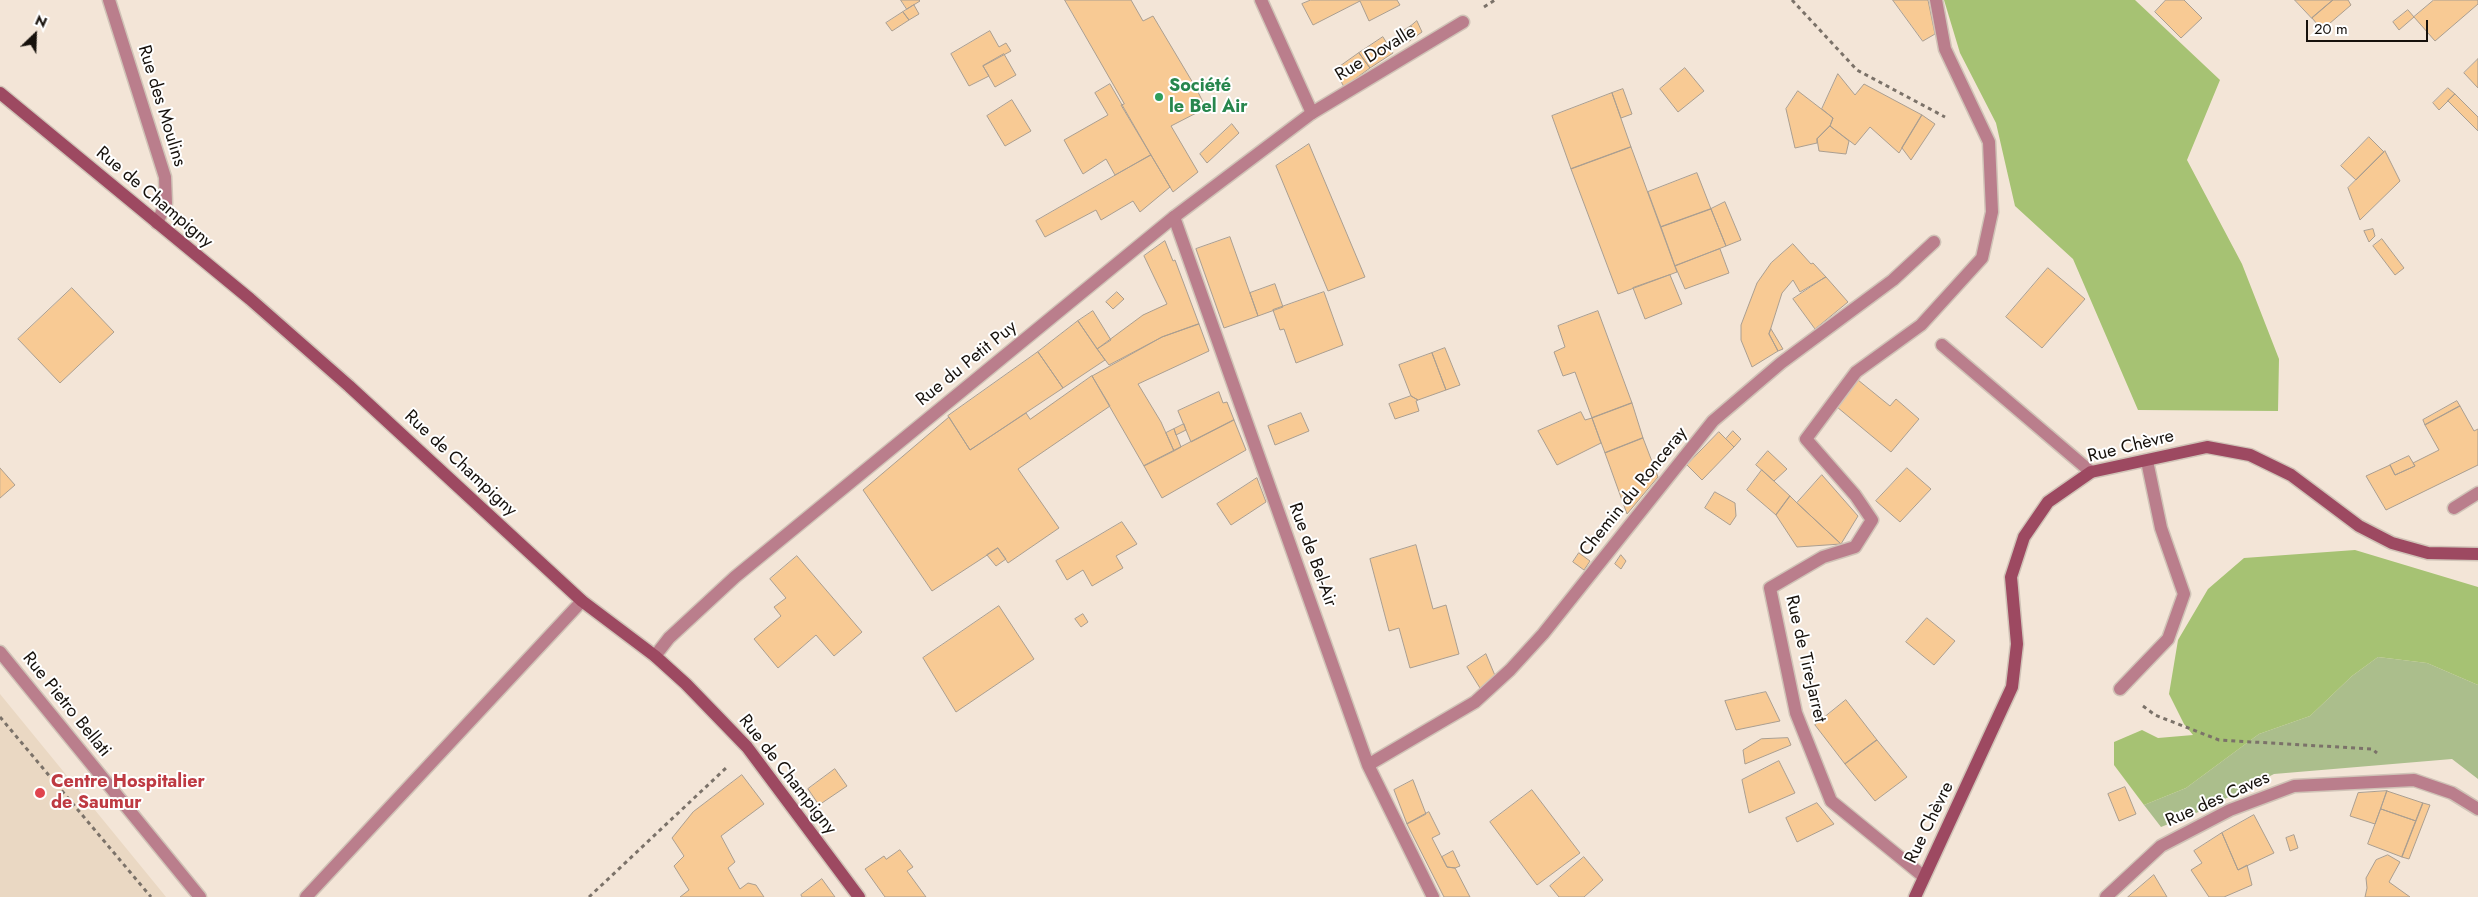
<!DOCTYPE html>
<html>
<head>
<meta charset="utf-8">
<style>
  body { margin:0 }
  #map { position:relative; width:2478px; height:897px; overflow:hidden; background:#f3e5d7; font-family:Jost,sans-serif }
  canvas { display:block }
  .north { position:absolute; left:10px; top:10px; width:50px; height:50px; -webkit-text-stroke:4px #fff; paint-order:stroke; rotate:24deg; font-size:14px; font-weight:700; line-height:20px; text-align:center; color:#16110c }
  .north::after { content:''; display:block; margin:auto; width:18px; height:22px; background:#16110c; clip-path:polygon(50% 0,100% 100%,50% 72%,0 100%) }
  .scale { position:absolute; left:2306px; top:20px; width:122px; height:22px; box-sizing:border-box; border:2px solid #16110c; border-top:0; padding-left:6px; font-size:15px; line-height:18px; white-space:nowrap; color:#16110c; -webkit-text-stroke:4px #fff; paint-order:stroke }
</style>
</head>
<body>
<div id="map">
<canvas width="2478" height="897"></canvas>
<div class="north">N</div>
<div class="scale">20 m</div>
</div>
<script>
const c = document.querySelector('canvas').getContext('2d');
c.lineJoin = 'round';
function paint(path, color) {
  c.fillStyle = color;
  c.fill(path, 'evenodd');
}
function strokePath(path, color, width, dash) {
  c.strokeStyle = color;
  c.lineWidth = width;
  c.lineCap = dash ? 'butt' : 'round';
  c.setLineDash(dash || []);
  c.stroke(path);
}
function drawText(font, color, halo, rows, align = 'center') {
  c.font = font + ' Jost,sans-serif';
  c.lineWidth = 4;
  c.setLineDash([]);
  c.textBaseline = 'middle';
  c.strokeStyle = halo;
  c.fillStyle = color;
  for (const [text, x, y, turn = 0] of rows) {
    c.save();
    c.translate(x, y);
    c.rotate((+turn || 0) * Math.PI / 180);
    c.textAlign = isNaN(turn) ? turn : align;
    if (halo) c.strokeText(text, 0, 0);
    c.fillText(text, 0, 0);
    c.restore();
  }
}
const built = new Path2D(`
  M 0,694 L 162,892 L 166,897 L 0,897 Z`);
const green = new Path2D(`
  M 2378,657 L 2427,663 L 2478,685 L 2478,779 L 2452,759 L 2274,774 L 2201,811 L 2161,827 L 2144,805 L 2186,788 L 2259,734 L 2310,716 L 2352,676 Z`);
const forest = new Path2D(`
  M 1944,0 L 2135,0 L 2220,80 L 2187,160 L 2242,264 L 2279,359 L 2278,411 L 2138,410 L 2073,259 L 2015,206 L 1996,123 L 1960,53 Z
  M 2355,550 L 2478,587 L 2478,685 L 2427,663 L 2378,657 L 2352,676 L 2310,716 L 2259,734 L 2186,788 L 2144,805 L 2114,765 L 2114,742 L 2142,730 L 2158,738 L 2193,735 L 2184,724 L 2169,694 L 2178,640 L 2208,589 L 2244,558 Z`);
const building = new Path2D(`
  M 901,0 L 919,0 L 920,1 L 907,9 Z
  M 1065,0 L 1131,0 L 1143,21 L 1153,16 L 1196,88 L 1206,108 L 1171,126 L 1198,172 L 1173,192 L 1121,105 L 1124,104 Z
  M 1311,0 L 1397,0 L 1400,5 L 1369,21 L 1360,1 L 1313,25 L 1302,4 Z
  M 1893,0 L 1928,0 L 1935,34 L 1923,41 Z
  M 2166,0 L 2184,0 L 2202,18 L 2181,38 L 2155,12 Z
  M 2295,0 L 2333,0 L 2312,18 Z
  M 2333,0 L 2348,0 L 2351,5 L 2322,30 L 2312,18 Z
  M 2434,0 L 2478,0 L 2478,4 L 2435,41 L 2414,17 Z
  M 914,5 L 919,14 L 909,20 L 903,12 Z
  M 2408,10 L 2414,17 L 2399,30 L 2393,22 Z
  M 903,12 L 909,20 L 892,31 L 886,23 Z
  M 1417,21 L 1422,32 L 1415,37 L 1411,26 Z
  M 1411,26 L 1415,37 L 1408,42 L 1403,31 Z
  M 990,31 L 999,47 L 1006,43 L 1011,51 L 983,66 L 989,76 L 969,86 L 951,54 Z
  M 1383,37 L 1393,53 L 1370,68 L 1359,53 Z
  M 1359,53 L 1370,68 L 1344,87 L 1335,70 Z
  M 1004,54 L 1016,75 L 995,87 L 983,66 Z
  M 2478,59 L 2478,88 L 2464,73 Z
  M 1685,68 L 1704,91 L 1678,112 L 1660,89 Z
  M 1838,74 L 1855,95 L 1864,84 L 1922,115 L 1899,153 L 1870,127 L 1855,145 L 1830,126 L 1833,118 L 1822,109 Z
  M 1110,84 L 1151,155 L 1115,175 L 1106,159 L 1083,174 L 1064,140 L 1108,115 L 1095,93 Z
  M 2448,88 L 2455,94 L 2439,110 L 2433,103 Z
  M 1623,89 L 1632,114 L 1621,118 L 1612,93 Z
  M 1798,91 L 1833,118 L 1830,126 L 1817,139 L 1817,143 L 1795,148 L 1786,109 Z
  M 1612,93 L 1631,147 L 1571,169 L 1552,116 Z
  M 2455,94 L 2478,117 L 2478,131 L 2448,101 Z
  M 1012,100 L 1031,131 L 1005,146 L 987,116 Z
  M 1922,115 L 1935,124 L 1911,160 L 1902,148 Z
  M 1232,124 L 1239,133 L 1207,163 L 1200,154 Z
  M 1830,126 L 1849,141 L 1846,154 L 1819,151 L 1817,139 Z
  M 2369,137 L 2384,152 L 2356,180 L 2341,166 Z
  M 1309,144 L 1365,277 L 1328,291 L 1276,166 Z
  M 1631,147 L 1677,272 L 1618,294 L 1571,169 Z
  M 2385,151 L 2400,181 L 2360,220 L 2348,188 Z
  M 1151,155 L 1170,187 L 1140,212 L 1133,201 L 1101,220 L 1096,210 L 1045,237 L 1036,221 Z
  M 1697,173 L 1711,209 L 1661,227 L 1648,192 Z
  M 1725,202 L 1741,240 L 1726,246 L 1711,209 Z
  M 1711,209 L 1726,246 L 1675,266 L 1661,227 Z
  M 2373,229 L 2375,236 L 2369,242 L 2364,231 Z
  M 1230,237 L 1258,316 L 1224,328 L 1196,249 Z
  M 2382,239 L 2404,268 L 2395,275 L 2373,246 Z
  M 1165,241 L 1173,261 L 1175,260 L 1199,324 L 1162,337 L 1109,365 L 1097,349 L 1143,315 L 1167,304 L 1144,256 Z
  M 1793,244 L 1811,264 L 1813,263 L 1826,277 L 1800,292 L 1793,280 L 1782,293 L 1769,334 L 1778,351 L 1752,367 L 1741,340 L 1741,325 L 1757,283 L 1771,263 Z
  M 1720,249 L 1729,273 L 1685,289 L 1675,266 Z
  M 2048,268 L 2085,299 L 2042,348 L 2006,317 Z
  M 1670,275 L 1682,304 L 1645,319 L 1633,288 Z
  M 1826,277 L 1848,302 L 1815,329 L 1793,299 Z
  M 1275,284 L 1283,307 L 1258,316 L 1250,293 Z
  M 72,288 L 114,332 L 60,383 L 18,339 Z
  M 1117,292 L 1124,299 L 1113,309 L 1106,302 Z
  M 1324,292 L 1343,345 L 1296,363 L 1284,329 L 1280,330 L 1273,310 Z
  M 1093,311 L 1111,340 L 1097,349 L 1078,321 Z
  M 1598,311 L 1632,403 L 1592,418 L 1575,372 L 1563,376 L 1554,352 L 1565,347 L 1558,326 Z
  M 1078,321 L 1105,360 L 1063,388 L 1038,352 Z
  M 1199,324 L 1209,351 L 1138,384 L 1161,422 L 1174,451 L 1144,466 L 1092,376 L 1162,337 Z
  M 1771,329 L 1783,349 L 1778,351 L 1769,334 Z
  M 1445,348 L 1460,385 L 1446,390 L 1432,353 Z
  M 1038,352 L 1063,388 L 970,450 L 948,416 Z
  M 1432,353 L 1446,390 L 1418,400 L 1411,396 L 1399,365 Z
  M 1092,376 L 1110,406 L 1018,469 L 1059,528 L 1008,563 L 998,548 L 932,591 L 863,490 L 949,417 L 970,450 L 1026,413 L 1030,419 Z
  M 1858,380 L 1890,406 L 1896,399 L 1919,419 L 1891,452 L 1837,407 Z
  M 1219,392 L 1223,403 L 1227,402 L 1234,420 L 1191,442 L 1178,411 Z
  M 1411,396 L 1418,400 L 1416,401 L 1419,411 L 1395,419 L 1389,404 Z
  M 2457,401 L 2460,406 L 2425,425 L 2423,420 Z
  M 1632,403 L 1643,438 L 1605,453 L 1592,418 Z
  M 2460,406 L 2474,431 L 2478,429 L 2478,465 L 2386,510 L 2366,476 L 2390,465 L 2395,475 L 2415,466 L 2413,463 L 2439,450 L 2425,425 Z
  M 1581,412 L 1585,420 L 1592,418 L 1601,443 L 1557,465 L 1538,431 Z
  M 1301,413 L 1309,431 L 1275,445 L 1268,426 Z
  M 1234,420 L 1246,450 L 1162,498 L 1144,466 Z
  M 1184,424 L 1186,430 L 1176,435 L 1174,429 Z
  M 1174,429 L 1181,447 L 1174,451 L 1166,433 Z
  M 1733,431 L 1741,439 L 1734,447 L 1726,439 Z
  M 1719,432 L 1734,447 L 1702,480 L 1687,465 Z
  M 1643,438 L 1658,477 L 1627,514 L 1605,453 Z
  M 1768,451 L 1787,469 L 1774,481 L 1756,465 Z
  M 2409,456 L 2415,466 L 2395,475 L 2390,465 Z
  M 0,468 L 15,485 L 0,498 Z
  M 1907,468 L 1931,489 L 1900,522 L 1876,501 Z
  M 1762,470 L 1790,496 L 1776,515 L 1747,490 Z
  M 1822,475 L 1858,516 L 1841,544 L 1797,503 Z
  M 1257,478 L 1266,502 L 1231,525 L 1217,504 Z
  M 1715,492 L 1735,503 L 1736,516 L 1730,525 L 1705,508 Z
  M 1790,496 L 1797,503 L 1841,544 L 1797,547 L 1776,515 Z
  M 1122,522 L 1137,544 L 1116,556 L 1123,568 L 1092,586 L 1083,570 L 1067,580 L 1056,561 Z
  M 1416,545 L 1433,609 L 1446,605 L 1459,654 L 1410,668 L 1399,628 L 1389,631 L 1370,559 Z
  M 998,548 L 1006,559 L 996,566 L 987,555 Z
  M 1579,553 L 1590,561 L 1584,570 L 1573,562 Z
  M 1621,555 L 1626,561 L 1621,569 L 1615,564 Z
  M 797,556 L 862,632 L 834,656 L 816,635 L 778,668 L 754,639 L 781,616 L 774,607 L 786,598 L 770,579 Z
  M 999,606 L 1034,659 L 956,712 L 923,658 Z
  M 1083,614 L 1088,622 L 1081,627 L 1075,619 Z
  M 1927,618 L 1955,641 L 1934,665 L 1906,642 Z
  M 1486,654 L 1496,678 L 1480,688 L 1467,667 Z
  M 1766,692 L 1780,721 L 1736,730 L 1725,701 Z
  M 1846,700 L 1877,740 L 1845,764 L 1815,725 Z
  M 1788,738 L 1791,745 L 1745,764 L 1743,750 L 1761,739 Z
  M 1877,740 L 1907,777 L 1875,801 L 1845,764 Z
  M 1779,761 L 1795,793 L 1749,813 L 1742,780 Z
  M 835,769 L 847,786 L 819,805 L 808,789 Z
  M 742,775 L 764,804 L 721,836 L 735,862 L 728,868 L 740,889 L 748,883 L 756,885 L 764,897 L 680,897 L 689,890 L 674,866 L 684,856 L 672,838 L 693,812 Z
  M 1413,780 L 1426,814 L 1407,824 L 1394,790 Z
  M 2125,787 L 2136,814 L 2119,821 L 2108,794 Z
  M 1532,790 L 1580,853 L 1537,885 L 1490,822 Z
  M 2387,791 L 2375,824 L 2350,816 L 2358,793 Z
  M 2387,791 L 2423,803 L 2416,821 L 2381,809 Z
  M 1817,803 L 1834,824 L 1797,842 L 1786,818 Z
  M 2423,803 L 2430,805 L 2409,859 L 2402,857 Z
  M 2381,809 L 2416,821 L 2402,857 L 2368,844 Z
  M 1429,812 L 1440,834 L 1432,838 L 1447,867 L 1455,868 L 1470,897 L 1444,897 L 1407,824 Z
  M 2254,815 L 2274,853 L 2238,870 L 2222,833 Z
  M 2222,833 L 2238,870 L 2247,865 L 2252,885 L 2224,897 L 2209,897 L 2191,870 L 2202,863 L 2194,851 Z
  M 2294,835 L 2298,848 L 2290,851 L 2286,838 Z
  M 900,850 L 913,867 L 907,871 L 926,897 L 885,897 L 865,869 L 884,856 L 886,859 Z
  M 1453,851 L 1460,866 L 1455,868 L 1447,867 L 1442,857 Z
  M 2388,855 L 2400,862 L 2389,882 L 2410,897 L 2365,897 L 2367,888 L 2366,878 L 2376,860 Z
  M 1584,857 L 1603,880 L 1584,897 L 1559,897 L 1550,886 Z
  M 2154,875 L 2167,897 L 2128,897 Z
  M 822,879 L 835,897 L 802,897 L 801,895 Z`);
const path = new Path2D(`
  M 1792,0 L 1857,70 L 1945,117
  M 1484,7 L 1495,0
  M 2143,706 L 2155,715 L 2219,740 L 2372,749 L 2377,753
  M 0,717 L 151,897
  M 589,897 L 727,767`);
const lane = new Path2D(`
  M 1261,0 L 1312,113 L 1463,22
  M 1174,217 L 1368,765 L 1433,897
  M 1942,345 L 2091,472
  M 2454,508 L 2478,493
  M 0,652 L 200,897
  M 2120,689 L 2168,639 L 2184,594 L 2161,528 L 2147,461
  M 1368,765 L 1475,702 L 1510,670 L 1543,634 L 1713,421 L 1781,363 L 1893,280 L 1934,242
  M 1923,876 L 1831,801 L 1796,713 L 1770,588 L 1823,557 L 1855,547 L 1872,520 L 1855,495 L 1806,439 L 1856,372 L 1921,325 L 1982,258 L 1992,212 L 1989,142 L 1945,49 L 1936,0
  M 306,897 L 582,601`);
const street = new Path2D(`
  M 109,0 L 165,177 L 166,203 L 157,223
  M 655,656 L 669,638 L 735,577 L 1174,217 L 1312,113
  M 2106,897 L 2161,846 L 2230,810 L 2294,786 L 2414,780 L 2452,793 L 2478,809`);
const secondary = new Path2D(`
  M 0,93 L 250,299 L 349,386 L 582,601 L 655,656 L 686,684 L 747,747 L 859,897
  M 1915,897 L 2012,687 L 2017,644 L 2011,577 L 2024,537 L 2048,502 L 2091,472 L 2207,447 L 2250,455 L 2291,475 L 2359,526 L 2392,543 L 2428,553 L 2478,554`);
const markers = [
  [1159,97,5,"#2e9e5b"],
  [40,793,6,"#e0444e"]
];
const streetNames = [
  ["Rue Dovalle",1376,54,-31],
  ["Rue des Moulins",161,106,73],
  ["Rue de Champigny",154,198,40],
  ["Rue du Petit Puy",967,364,-39],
  ["Rue Chèvre",2131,447,-14],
  ["Rue de Champigny",460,464,43],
  ["Chemin du Ronceray",1634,492,-51],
  ["Rue de Bel-Air",1312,555,70],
  ["Rue de Tire-Jarret",1805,659,77],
  ["Rue Pietro Bellati",66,705,51],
  ["Rue de Champigny",787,775,52],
  ["Rue des Caves",2218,800,-24],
  ["Rue Chèvre",1930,823,-64]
];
const leisureNames = [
  ["Société",1169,87],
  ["le Bel Air",1169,108]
];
const healthNames = [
  ["Centre Hospitalier",51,783],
  ["de Saumur",51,804]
];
paint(built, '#ead8c3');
paint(green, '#abbe8c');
paint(forest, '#a6c273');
paint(building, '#f8ca94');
strokePath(building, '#aa9e90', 1);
strokePath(lane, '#d0c3b7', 15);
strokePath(street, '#d0c3b7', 15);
strokePath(secondary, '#d0c3b7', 15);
strokePath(path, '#7b7269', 3, [4, 4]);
strokePath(lane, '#ba7e8c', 12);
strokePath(street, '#ba7e8c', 12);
strokePath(secondary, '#9d4961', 12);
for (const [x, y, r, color] of markers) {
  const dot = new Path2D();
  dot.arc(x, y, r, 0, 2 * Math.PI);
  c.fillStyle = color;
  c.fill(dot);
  strokePath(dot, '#fff', 2);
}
drawText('18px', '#16110c', '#fff', streetNames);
drawText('bold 18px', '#27864d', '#fff', leisureNames, 'left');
drawText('bold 18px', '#be3a42', '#fff', healthNames, 'left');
</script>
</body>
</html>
